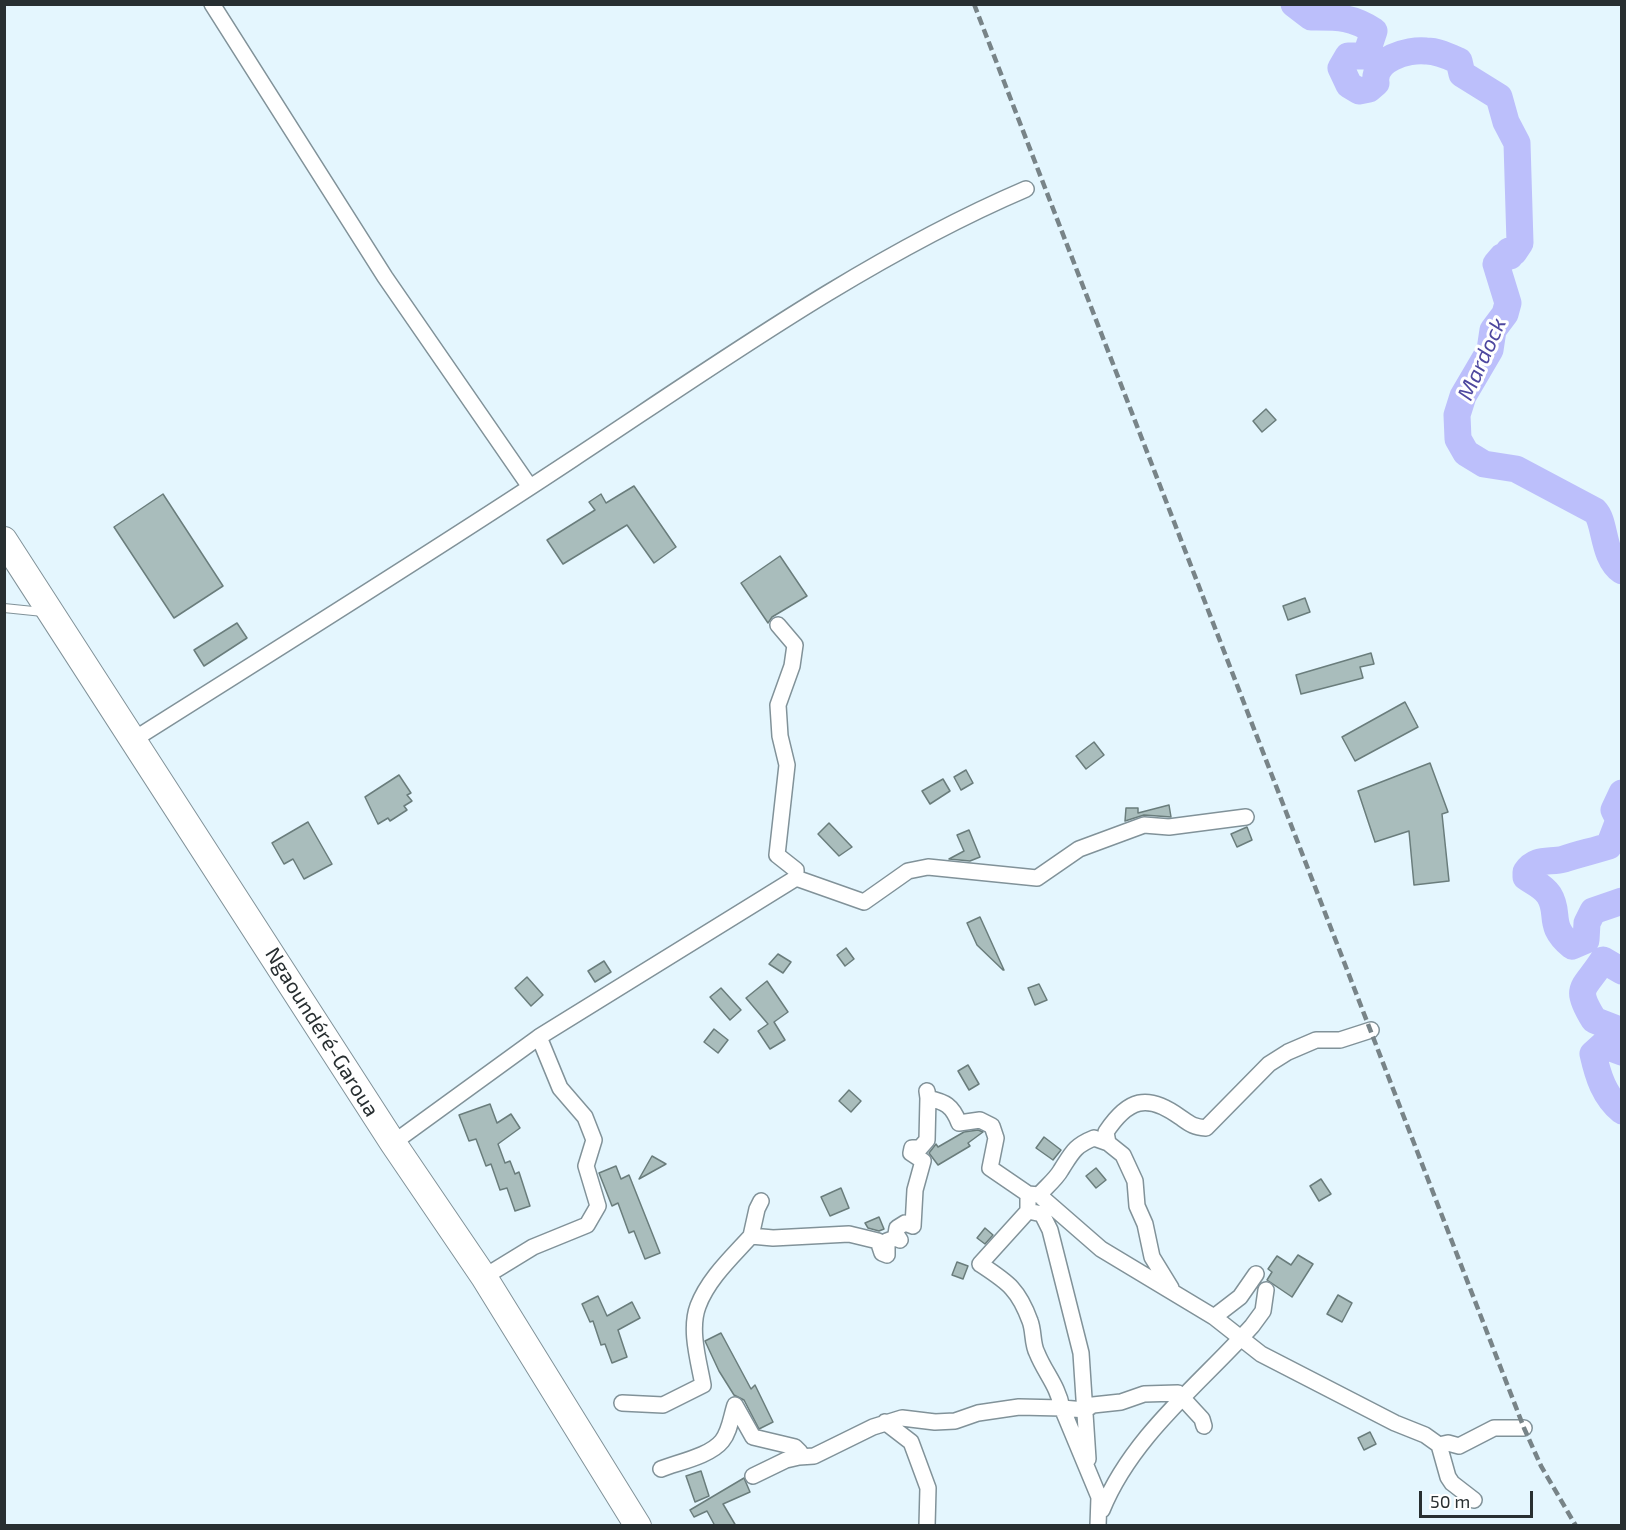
<!DOCTYPE html>
<html>
<head>
<meta charset="utf-8">
<style>
  body { margin:0 }
  #map { position:relative; width:1626px; height:1530px; overflow:hidden; background:#e4f6fe; font-family:"Exo 2",sans-serif }
  canvas { display:block }
  .frame { position:absolute; inset:0; border:6px solid #282f31; pointer-events:none }
  .scale { position:absolute; left:1419px; top:1491px; width:114px; height:27px; box-sizing:border-box; border:3px solid #282f31; border-top:0; padding-left:8px; font-size:18px; line-height:21px; white-space:nowrap; color:#282f31; -webkit-text-stroke:4px #fff; paint-order:stroke }
</style>
</head>
<body>
<div id="map">
<canvas width="1626" height="1530"></canvas>
<div class="frame"></div>
<div class="scale">50 m</div>
</div>
<script>
const c = document.querySelector('canvas').getContext('2d');
c.lineJoin = 'round';
function strokePath(path, color, width, dash) {
  c.strokeStyle = color;
  c.lineWidth = width;
  c.lineCap = dash ? 'butt' : 'round';
  c.setLineDash(dash || []);
  c.stroke(path);
}
function paint(path, color) {
  c.fillStyle = color;
  c.fill(path, 'evenodd');
}
function drawText(font, color, halo, rows, align = 'center') {
  c.font = font + ' "Exo 2",sans-serif';
  c.lineWidth = 6;
  c.setLineDash([]);
  c.textBaseline = 'middle';
  c.strokeStyle = halo;
  c.fillStyle = color;
  for (const [text, x, y, turn = 0] of rows) {
    c.save();
    c.translate(x, y);
    c.rotate((+turn || 0) * Math.PI / 180);
    c.textAlign = isNaN(turn) ? turn : align;
    if (halo) c.strokeText(text, 0, 0);
    c.fillText(text, 0, 0);
    c.restore();
  }
}
const river = new Path2D(`
  M 1294,4 L 1311,17 C 1337,17 1351,16 1374,31 L 1368,49 L 1362,56 L 1348,56 L 1341,68 L 1349,85 L 1359,91 L 1369,89 L 1376,83 C 1372,59 1408,49 1426,51 C 1438,51 1448,56 1459,61 L 1462,74 L 1499,97 L 1506,122 L 1517,143 L 1520,243 L 1514,252 L 1509,251 L 1510,256 L 1502,257 L 1496,264 L 1508,303 L 1505,314 L 1493,330 L 1490,350 L 1463,396 L 1457,415 L 1458,439 L 1466,453 L 1484,464 L 1516,469 L 1595,511 C 1606,522 1602,557 1622,571
  M 1622,793 L 1614,810 L 1619,820 L 1609,846 C 1594,851 1578,854 1564,859 C 1550,863 1536,857 1526,872 L 1526,877 C 1534,883 1543,886 1549,895 C 1561,914 1546,925 1572,946 L 1586,940 L 1587,923 L 1593,911 L 1622,901
  M 1622,971 L 1603,960 C 1584,990 1573,986 1594,1020 L 1622,1031
  M 1622,1052 L 1603,1045 L 1593,1054 C 1598,1076 1604,1096 1622,1111`);
const building = new Path2D(`
  M 1266,409 L 1276,420 L 1262,432 L 1253,421 Z
  M 634,486 L 676,547 L 654,563 L 627,525 L 563,564 L 547,540 L 595,510 L 589,502 L 601,494 L 606,503 Z
  M 163,494 L 223,586 L 174,618 L 114,527 Z
  M 780,556 L 807,596 L 772,617 L 768,623 L 741,583 Z
  M 1305,598 L 1310,612 L 1288,620 L 1283,606 Z
  M 237,623 L 247,638 L 204,666 L 194,650 Z
  M 1371,653 L 1374,664 L 1360,667 L 1363,678 L 1301,694 L 1296,675 Z
  M 1405,702 L 1418,727 L 1355,761 L 1342,737 Z
  M 1094,742 L 1104,755 L 1086,769 L 1076,756 Z
  M 1430,763 L 1448,812 L 1442,814 L 1449,881 L 1414,885 L 1409,831 L 1375,842 L 1358,791 Z
  M 966,770 L 973,783 L 961,790 L 954,777 Z
  M 399,775 L 411,793 L 407,795 L 412,801 L 404,806 L 407,810 L 390,821 L 388,818 L 378,824 L 365,797 Z
  M 943,779 L 950,791 L 930,804 L 922,791 Z
  M 1169,805 L 1171,817 L 1144,815 L 1125,821 L 1126,808 L 1138,808 L 1138,813 Z
  M 308,822 L 332,864 L 304,879 L 293,859 L 284,864 L 272,843 Z
  M 829,823 L 852,847 L 839,856 L 818,834 Z
  M 1247,827 L 1252,840 L 1237,847 L 1231,834 Z
  M 969,830 L 980,857 L 970,861 L 949,859 L 964,851 L 957,835 Z
  M 980,917 L 1004,970 L 1003,970 L 977,945 L 967,923 Z
  M 846,948 L 854,959 L 845,966 L 837,955 Z
  M 778,954 L 791,962 L 783,973 L 769,964 Z
  M 604,961 L 611,972 L 595,982 L 588,971 Z
  M 527,977 L 543,995 L 531,1006 L 515,988 Z
  M 767,981 L 788,1012 L 774,1022 L 785,1040 L 770,1049 L 758,1031 L 768,1024 L 746,998 Z
  M 1039,984 L 1047,1000 L 1035,1005 L 1028,988 Z
  M 721,988 L 741,1010 L 730,1020 L 710,997 Z
  M 714,1029 L 728,1040 L 718,1053 L 704,1042 Z
  M 968,1065 L 979,1084 L 969,1090 L 958,1071 Z
  M 849,1090 L 861,1101 L 851,1112 L 839,1101 Z
  M 490,1104 L 497,1123 L 511,1114 L 520,1128 L 498,1144 L 505,1163 L 510,1161 L 515,1174 L 519,1172 L 530,1206 L 515,1211 L 507,1188 L 500,1190 L 491,1164 L 486,1166 L 476,1139 L 469,1141 L 459,1115 Z
  M 978,1130 L 983,1132 L 968,1143 L 970,1146 L 938,1165 L 929,1153 L 936,1144 L 938,1147 L 964,1132 Z
  M 1044,1137 L 1061,1150 L 1053,1160 L 1036,1148 Z
  M 652,1156 L 666,1164 L 639,1179 Z
  M 616,1166 L 621,1179 L 629,1175 L 660,1253 L 645,1259 L 634,1231 L 629,1233 L 618,1203 L 612,1206 L 599,1173 Z
  M 1096,1168 L 1106,1180 L 1096,1188 L 1086,1176 Z
  M 1321,1179 L 1331,1194 L 1319,1201 L 1310,1186 Z
  M 841,1188 L 849,1208 L 830,1216 L 821,1197 Z
  M 879,1217 L 884,1229 L 879,1231 L 868,1228 L 865,1223 Z
  M 985,1228 L 993,1235 L 985,1244 L 977,1238 Z
  M 1298,1255 L 1313,1264 L 1292,1297 L 1267,1280 L 1272,1272 L 1268,1269 L 1277,1256 L 1291,1265 Z
  M 957,1262 L 968,1266 L 963,1279 L 952,1275 Z
  M 1338,1295 L 1352,1303 L 1342,1322 L 1327,1314 Z
  M 598,1296 L 607,1316 L 632,1302 L 640,1318 L 618,1330 L 627,1357 L 612,1363 L 605,1344 L 601,1345 L 593,1321 L 590,1322 L 582,1304 Z
  M 721,1333 L 751,1389 L 755,1385 L 773,1422 L 759,1429 L 744,1400 L 734,1395 L 719,1371 L 705,1341 Z
  M 1370,1432 L 1376,1444 L 1364,1450 L 1358,1438 Z
  M 701,1471 L 709,1496 L 695,1502 L 686,1476 Z
  M 744,1478 L 750,1492 L 723,1504 L 736,1526 L 715,1526 L 707,1511 L 694,1517 L 690,1510 Z`);
const service = new Path2D(`
  M 4,608 L 43,612`);
const minor = new Path2D(`
  M 212,4 L 385,277 L 530,487
  M 133,740 C 280,647 428,555 573,459 C 717,364 867,257 1026,189
  M 796,878 L 864,902 L 908,871 L 928,867 L 1037,878 L 1079,849 L 1144,825 L 1169,827 L 1246,817
  M 927,1091 L 928,1098 C 945,1102 952,1105 959,1123 L 980,1120 L 992,1126 L 996,1138 L 990,1168 L 1028,1194 L 1039,1195 L 1101,1249 L 1214,1317 L 1261,1354 L 1395,1423 L 1425,1435 L 1439,1445 L 1448,1477 L 1452,1483 L 1474,1500
  M 393,1143 L 539,1037 L 796,878 L 796,870 L 777,855 L 787,765 L 780,736 L 778,705 L 792,666 L 795,645 L 778,625
  M 1108,1143 L 1106,1132 C 1128,1099 1147,1093 1180,1117 C 1190,1124 1193,1127 1206,1128 L 1269,1064 L 1288,1052 L 1316,1040 L 1340,1040 L 1371,1030
  M 1028,1194 L 1028,1211 L 980,1264 C 1007,1282 1018,1288 1030,1321 C 1034,1331 1032,1344 1037,1353 C 1045,1373 1058,1386 1062,1408 L 1085,1410 L 1093,1405 L 1121,1402 L 1144,1394 L 1178,1393 L 1202,1419 L 1204,1426
  M 1039,1195 C 1046,1187 1056,1179 1061,1170 C 1072,1153 1074,1146 1094,1138 L 1108,1143 L 1123,1155 L 1135,1181 L 1137,1206 L 1145,1224 L 1152,1257 L 1171,1288
  M 1028,1211 L 1042,1214 L 1050,1230 L 1081,1353 L 1088,1459
  M 751,1236 L 757,1209 L 761,1201
  M 484,1277 L 533,1247 L 587,1225 L 598,1206 L 586,1166 L 594,1140 L 585,1117 L 560,1088 L 539,1037
  M 1214,1317 L 1240,1297 L 1256,1274
  M 622,1403 L 663,1405 L 703,1385 C 699,1362 689,1330 698,1306 C 708,1279 732,1257 751,1236 L 773,1238 L 849,1234 L 878,1241 L 882,1253 L 887,1255 L 887,1241 L 895,1238 L 900,1240 L 896,1234 L 897,1228 L 905,1223 L 913,1226 L 915,1190 L 923,1161 L 911,1153 L 912,1148 L 920,1148 L 927,1140 L 928,1098
  M 885,1422 L 911,1442 L 928,1488 L 927,1526
  M 1439,1445 L 1448,1443 L 1459,1446 L 1494,1428 L 1524,1428
  M 661,1469 C 679,1462 710,1456 722,1441 C 730,1431 731,1417 735,1405 L 753,1437 L 795,1447 L 800,1452 L 799,1457 L 814,1456 L 873,1427 L 902,1418 L 935,1422 L 955,1421 L 978,1413 L 1019,1407 L 1062,1408 L 1099,1497 L 1098,1526
  M 753,1476 L 786,1460 L 799,1457
  M 1102,1510 C 1132,1436 1200,1384 1252,1326 L 1263,1311 L 1266,1290`);
const trunk = new Path2D(`
  M 4,540 L 393,1143 L 484,1277 L 638,1526`);
const rail = new Path2D(`
  M 974,4 L 1524,1428 L 1541,1466 L 1576,1526`);
const streetNames = [
  ["Ngaoundéré-Garoua",322,1032,58]
];
const waterNames = [
  ["Mardock",1482,359,-66]
];
strokePath(river, '#bcbffb', 27);
paint(building, '#a9bdbc');
strokePath(building, '#6a7d7c', 1.5);
strokePath(service, '#819299', 10);
strokePath(minor, '#819299', 18);
strokePath(trunk, '#819299', 28);
strokePath(service, '#fff', 8);
strokePath(minor, '#fff', 15);
strokePath(trunk, '#fff', 26);
strokePath(rail, '#788488', 4.5, [9, 4.5]);
drawText('21px', '#282f31', '#fff', streetNames);
drawText('italic 22px', '#4e489f', '#fff', waterNames);
</script>
</body>
</html>
